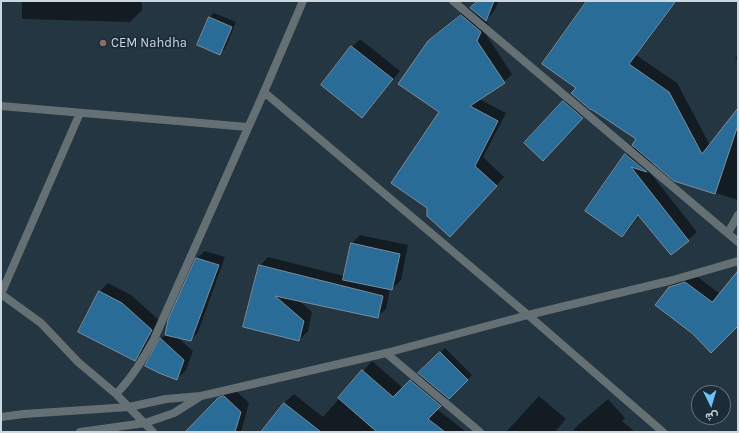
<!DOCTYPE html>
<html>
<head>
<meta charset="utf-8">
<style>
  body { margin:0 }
  #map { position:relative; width:739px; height:433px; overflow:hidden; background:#253643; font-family:Karla,Vazirmatn,sans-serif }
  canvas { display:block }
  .frame { position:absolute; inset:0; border:2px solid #ccd7df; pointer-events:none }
  .north { position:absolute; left:691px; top:385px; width:40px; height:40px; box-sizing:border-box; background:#1b2c38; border:1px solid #62707b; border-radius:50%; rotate:175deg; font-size:11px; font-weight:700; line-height:16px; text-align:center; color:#ccd7df }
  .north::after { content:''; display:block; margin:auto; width:14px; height:18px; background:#6ec2f3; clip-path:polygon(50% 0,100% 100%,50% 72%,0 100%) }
</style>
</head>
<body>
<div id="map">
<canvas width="739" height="433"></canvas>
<div class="frame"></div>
<div class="north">ش</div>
</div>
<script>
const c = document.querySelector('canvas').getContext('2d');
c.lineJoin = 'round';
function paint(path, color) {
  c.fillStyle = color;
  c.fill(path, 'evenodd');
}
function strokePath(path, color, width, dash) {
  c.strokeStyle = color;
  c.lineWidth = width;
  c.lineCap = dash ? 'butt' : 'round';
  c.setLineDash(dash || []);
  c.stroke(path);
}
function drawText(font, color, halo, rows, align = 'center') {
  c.font = font + ' Karla,sans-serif';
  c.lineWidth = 3.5;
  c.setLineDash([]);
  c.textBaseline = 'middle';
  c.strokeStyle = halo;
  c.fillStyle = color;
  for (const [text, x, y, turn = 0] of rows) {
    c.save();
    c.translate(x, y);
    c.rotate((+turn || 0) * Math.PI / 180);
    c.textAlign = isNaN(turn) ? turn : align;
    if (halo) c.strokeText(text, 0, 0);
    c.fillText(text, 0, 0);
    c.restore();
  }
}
const shadow = new Path2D(`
  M 22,1 L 142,1 L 142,10 L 130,22 L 22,19 Z
  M 478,1 L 499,1 L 494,11 L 485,21 L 489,24 L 485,33 L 512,74 L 504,82 L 479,99 L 506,113 L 483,157 L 504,177 L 457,228 L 429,41 L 437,33 L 469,7 L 470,8 Z
  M 588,1 L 677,1 L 636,55 L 677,83 L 710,145 L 738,110 L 738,200 L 675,180 L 654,163 L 648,170 L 697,232 L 672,254 L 640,215 L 630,228 L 622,236 L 586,211 L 626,155 L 635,146 L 637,139 L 577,88 Z
  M 214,13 L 236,22 L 225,49 L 220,53 L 209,17 Z
  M 360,39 L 400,71 L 370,109 L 362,117 L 352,47 Z
  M 738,54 L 738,61 L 735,59 Z
  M 569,97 L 587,113 L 543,159 L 526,143 Z
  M 360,235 L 408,245 L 401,280 L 392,289 L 390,289 L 386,309 L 377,317 L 298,300 L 312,312 L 308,331 L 299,340 L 244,326 L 260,266 L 268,257 L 344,276 L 351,244 Z
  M 205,251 L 225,257 L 198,332 L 191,340 L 177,337 L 193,351 L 186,370 L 177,379 L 146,366 L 161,339 L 166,334 L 197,258 Z
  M 738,272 L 738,325 L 669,287 L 678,279 L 694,274 L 720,294 Z
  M 108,283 L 131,295 L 160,321 L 143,351 L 135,360 L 99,292 Z
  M 445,348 L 472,375 L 437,409 L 466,432 L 262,432 L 284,403 L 294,394 L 323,417 L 372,361 L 403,388 Z
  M 233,388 L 249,403 L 241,432 L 200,432 L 218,398 L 228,389 Z
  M 539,396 L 566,419 L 555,432 L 506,432 Z
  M 608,399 L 625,418 L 622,421 L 635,432 L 572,432 L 578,425 Z`);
const building = new Path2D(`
  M 478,1 L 494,1 L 486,21 L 470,8 Z
  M 587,1 L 676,1 L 629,64 L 669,92 L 702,154 L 738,108 L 738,125 L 715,194 L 674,181 L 632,145 L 636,139 L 591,109 L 591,110 L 571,93 L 576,88 L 542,64 Z
  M 461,15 L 481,32 L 477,41 L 505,83 L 470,106 L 498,121 L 475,166 L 497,186 L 450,237 L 427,216 L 427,208 L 391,183 L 439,112 L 398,84 L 428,41 Z
  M 209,17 L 232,27 L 220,55 L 197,45 Z
  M 351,46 L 393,79 L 362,118 L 321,85 Z
  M 563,101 L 583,118 L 543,161 L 524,143 Z
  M 625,154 L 647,172 L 631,167 L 689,241 L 671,255 L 638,215 L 622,237 L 585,211 Z
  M 351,243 L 400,254 L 392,290 L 343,280 Z
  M 196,258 L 219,265 L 191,341 L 165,335 L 168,320 Z
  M 259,265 L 383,296 L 378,318 L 275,296 L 304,321 L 299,341 L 243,327 Z
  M 738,271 L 738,326 L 711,353 L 693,334 L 655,305 L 669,287 L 685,282 L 712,302 Z
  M 99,291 L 122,303 L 152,330 L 135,361 L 78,332 Z
  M 160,338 L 184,360 L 177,380 L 159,373 L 145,366 Z
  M 440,352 L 468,380 L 449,399 L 418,373 Z
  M 362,370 L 393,397 L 410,380 L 441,406 L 428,419 L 445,432 L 377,432 L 338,398 Z
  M 224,396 L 241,412 L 235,432 L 185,432 L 218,398 Z
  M 284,403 L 321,432 L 261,432 Z`);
const minor = new Path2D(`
  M 453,1 L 738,242
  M 264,92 L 528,315 L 663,432
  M 1,106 L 248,127
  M 728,233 L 738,215
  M 1,294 L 41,323 L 78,362 L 116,394 L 153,432
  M 1,294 L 80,113
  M 386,353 L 480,432
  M 116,394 C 132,378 143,359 154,339 L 264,92 L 303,1
  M 1,417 L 24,414 L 129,407 L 166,399 L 201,396 L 386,353 L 528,315 L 673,280 L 738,261
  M 80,432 L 145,423 L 174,413 L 198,398`);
const markers = [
  [103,43,4,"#8d6e63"]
];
const poiNames = [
  ["CEM Nahdha",111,43]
];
paint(shadow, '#0007');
paint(building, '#296c98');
strokePath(building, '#798d9c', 1);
strokePath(minor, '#657074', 8);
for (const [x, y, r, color] of markers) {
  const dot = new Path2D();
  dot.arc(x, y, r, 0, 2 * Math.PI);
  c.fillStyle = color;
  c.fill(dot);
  strokePath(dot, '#1b2c38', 1.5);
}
drawText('13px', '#ccd7df', '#1b2c38', poiNames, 'left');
</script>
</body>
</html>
